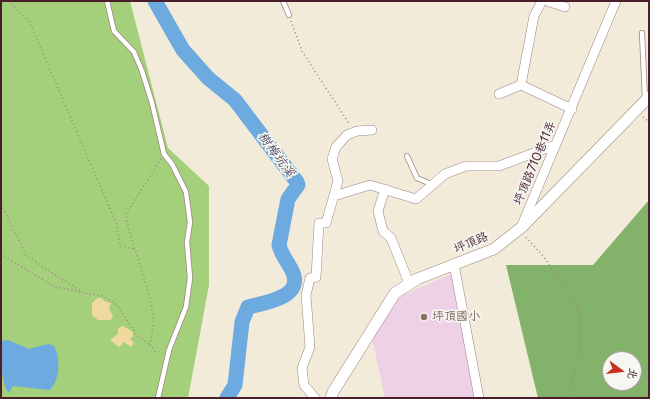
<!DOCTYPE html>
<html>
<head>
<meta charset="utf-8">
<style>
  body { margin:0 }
  #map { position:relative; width:650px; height:399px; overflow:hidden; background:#f3ebda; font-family:"Playpen Sans","LXGW WenKai TC",sans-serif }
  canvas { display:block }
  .frame { position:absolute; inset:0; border:2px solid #4a1f2b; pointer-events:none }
  .north { position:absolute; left:602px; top:351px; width:40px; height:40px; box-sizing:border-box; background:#f6f6f2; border:1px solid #b1a0a2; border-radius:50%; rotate:105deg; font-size:11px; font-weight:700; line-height:16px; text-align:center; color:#4a1f2b }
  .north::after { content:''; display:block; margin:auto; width:14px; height:18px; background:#c8321e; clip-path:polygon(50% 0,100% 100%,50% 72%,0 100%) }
</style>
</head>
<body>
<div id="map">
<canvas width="650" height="399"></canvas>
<div class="frame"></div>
<div class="north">北</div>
</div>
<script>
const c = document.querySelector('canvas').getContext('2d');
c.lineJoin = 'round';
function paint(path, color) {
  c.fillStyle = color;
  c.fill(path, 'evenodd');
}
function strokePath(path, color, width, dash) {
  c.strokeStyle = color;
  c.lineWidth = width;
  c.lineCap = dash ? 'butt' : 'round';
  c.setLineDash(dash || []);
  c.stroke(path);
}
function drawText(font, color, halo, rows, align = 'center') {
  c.font = font + ' "Playpen Sans","LXGW WenKai TC",sans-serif';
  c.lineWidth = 3.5;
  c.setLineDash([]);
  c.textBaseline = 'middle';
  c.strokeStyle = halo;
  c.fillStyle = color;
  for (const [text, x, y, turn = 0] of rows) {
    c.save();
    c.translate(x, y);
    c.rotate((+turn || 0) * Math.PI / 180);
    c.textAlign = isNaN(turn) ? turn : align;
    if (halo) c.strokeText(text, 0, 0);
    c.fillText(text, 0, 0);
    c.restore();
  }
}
const built = new Path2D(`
  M 455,272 L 476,398 L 385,398 L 372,338 L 401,296 Z`);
const green = new Path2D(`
  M 1,1 L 130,1 L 168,148 L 209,186 L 209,285 L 188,398 L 1,398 Z`);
const forest = new Path2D(`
  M 649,200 L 649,398 L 538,398 L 506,265 L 593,265 ZM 610,359 L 634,359 L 634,383 L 610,383 Z`);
const sand = new Path2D(`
  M 97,298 L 102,298 L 104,301 L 111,303 L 109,309 L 113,316 L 111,320 L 98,320 L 92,315 L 92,303 Z
  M 123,326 L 133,332 L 133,336 L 130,339 L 134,343 L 131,347 L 124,342 L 119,347 L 110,340 L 118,334 L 118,328 Z`);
const water = new Path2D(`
  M 8,340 L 29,349 L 48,344 L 54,346 C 61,359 60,379 50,390 L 13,386 L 9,393 C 0,382 1,355 1,341 Z`);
const river = new Path2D(`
  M 155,1 L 183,50 L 208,78 L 235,100 L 297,182 L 298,185 L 288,199 L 279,245 C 281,255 289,263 293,273 C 303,297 265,303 248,307 L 242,322 L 235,385 L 227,398`);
const path = new Path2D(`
  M 9,1 L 30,23 L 116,223 L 120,246 L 135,249
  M 291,21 L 302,51 L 348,122 L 348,125
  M 643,117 L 649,122
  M 161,159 L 126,214 L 128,227 L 150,298 L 154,321 L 150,345 L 155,351 L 161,352
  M 1,204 L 26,255 L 43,267 L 84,293 L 103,296 L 117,305 L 136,334 L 150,345
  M 526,237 L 544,257 L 579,308 L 579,354 L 568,398
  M 1,254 L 55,287 L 82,292`);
const service = new Path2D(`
  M 107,1 L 114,31 L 134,52 L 142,71 L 152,103 L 164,154 L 172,164 L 186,192 L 190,222 L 187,242 L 190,278 L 186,307 L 169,350 L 158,398
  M 283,1 L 289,15
  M 642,33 L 645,99
  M 407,156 L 417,178 L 431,184`);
const minor = new Path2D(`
  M 542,1 L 534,16 L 521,85 L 572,109
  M 547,1 L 565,7
  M 499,94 L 521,85
  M 385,189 L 378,211 L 383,231 L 391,238 L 409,283
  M 334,196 L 370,185 L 416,199 L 445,174 L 466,166 L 499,166 L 555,145
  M 522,225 L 616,1
  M 454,264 L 479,398
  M 315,398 L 304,385 L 302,368 L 310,347 L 306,295 L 310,278 L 316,277 L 319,223 L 326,223 L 338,181 L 332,159 L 336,147 L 347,135 L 357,131 L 372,130`);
const tertiary = new Path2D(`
  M 331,398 L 333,392 L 395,293 L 417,279 L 494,249 L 522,227 L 649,97`);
const markers = [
  [424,317,4,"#8d6e63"]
];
const streetNames = [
  ["坪頂路710巷11弄",535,163,-67],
  ["坪頂路",471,243,-23]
];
const educationNames = [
  ["坪頂國小",432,317]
];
const waterNames = [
  ["樹梅坑溪",276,155,54]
];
paint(built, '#eed0e7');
paint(green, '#a4cf7b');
paint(forest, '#83b26b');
paint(sand, '#eeda9e');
paint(water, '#6caadf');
strokePath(river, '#6caadf', 15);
strokePath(service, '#9e8582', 6);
strokePath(minor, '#9e8582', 10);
strokePath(tertiary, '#9e8582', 12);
strokePath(path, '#9e8582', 1.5, [1, 3]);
strokePath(service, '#fff', 4.5);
strokePath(minor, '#fff', 9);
strokePath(tertiary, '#fff', 11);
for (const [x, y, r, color] of markers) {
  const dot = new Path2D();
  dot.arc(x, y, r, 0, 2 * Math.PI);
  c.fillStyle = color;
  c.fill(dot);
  strokePath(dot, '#f6f6f2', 1.5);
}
drawText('12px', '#4a1f2b', '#f6f6f2', streetNames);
drawText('12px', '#785e54', '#f6f6f2', educationNames, 'left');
drawText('italic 13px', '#56506a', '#f6f6f2', waterNames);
</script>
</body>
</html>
